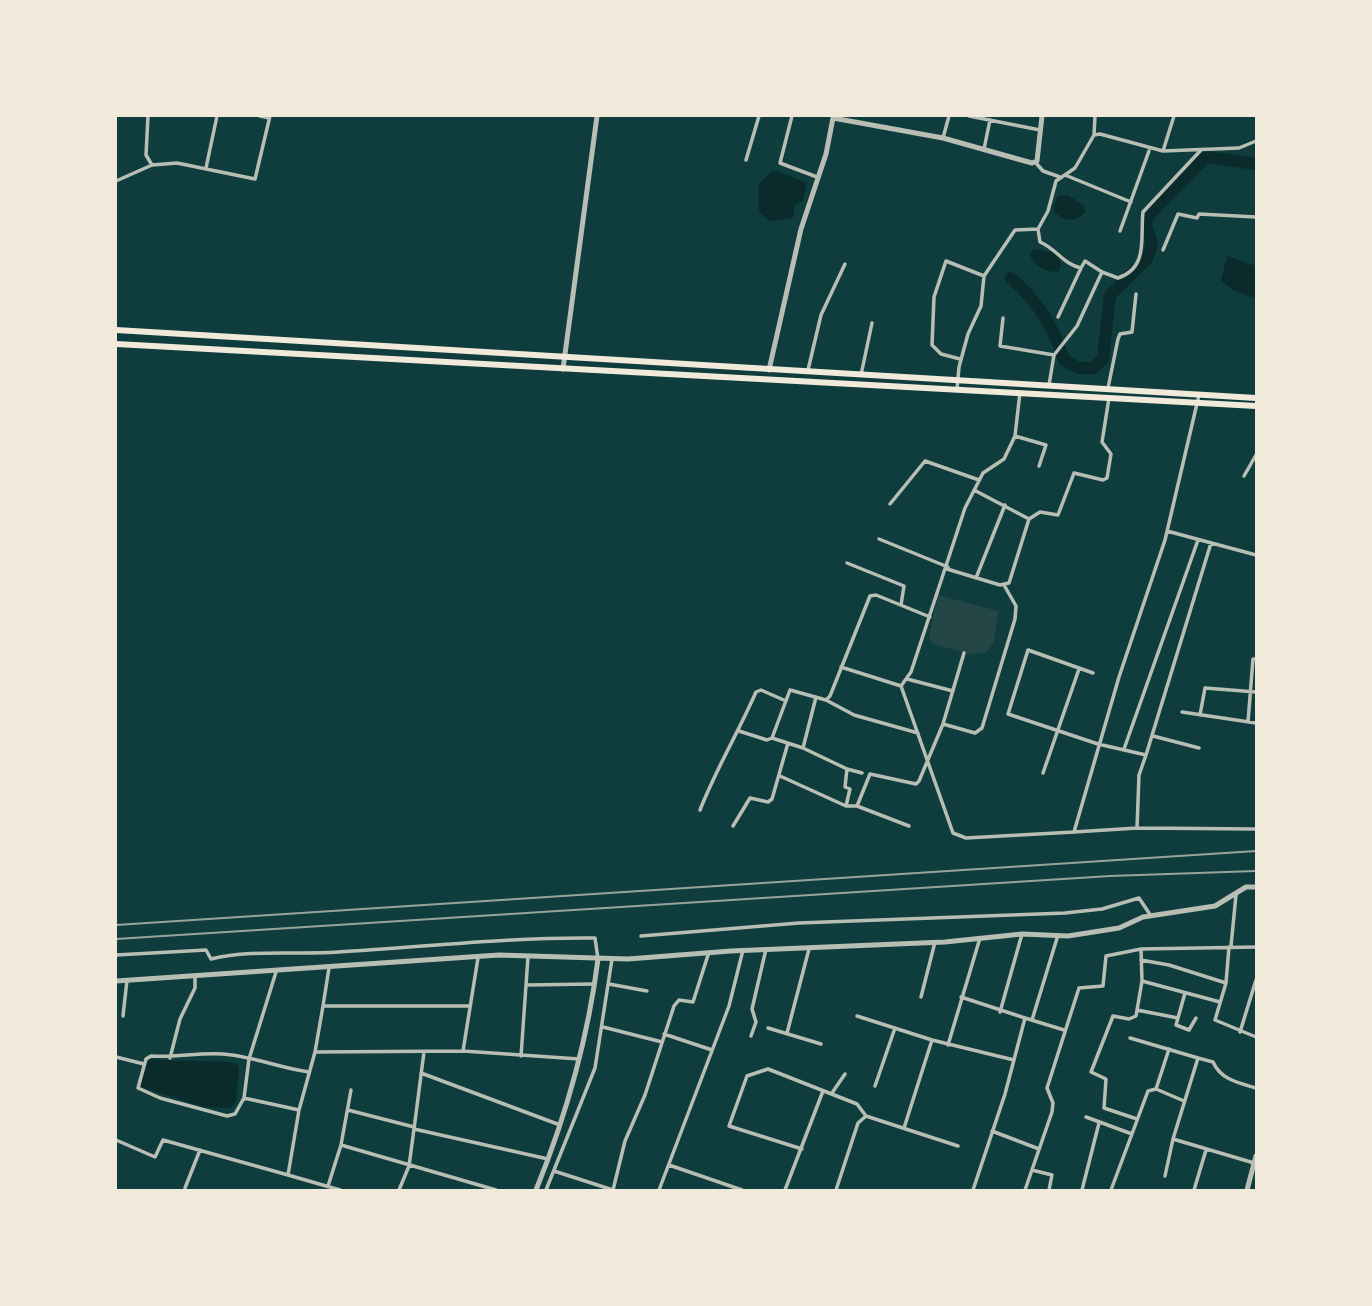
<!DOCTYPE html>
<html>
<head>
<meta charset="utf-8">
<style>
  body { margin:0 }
  #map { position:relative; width:1372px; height:1306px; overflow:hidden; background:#0f3d3e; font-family:Inter,sans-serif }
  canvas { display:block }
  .frame { position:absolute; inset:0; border:117px solid #f1e9da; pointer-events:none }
</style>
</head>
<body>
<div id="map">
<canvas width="1372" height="1306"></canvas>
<div class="frame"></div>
</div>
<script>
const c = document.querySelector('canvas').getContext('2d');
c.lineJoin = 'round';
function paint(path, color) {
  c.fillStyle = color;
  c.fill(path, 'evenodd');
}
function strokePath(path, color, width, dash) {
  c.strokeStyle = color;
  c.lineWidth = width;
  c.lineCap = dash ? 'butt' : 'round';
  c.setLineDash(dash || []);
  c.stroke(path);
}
const green = new Path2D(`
  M 938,595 L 998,611 L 994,642 L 986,653 L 969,654 L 933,644 L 929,637 Z`);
const water = new Path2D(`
  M 773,170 L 807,183 L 803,201 L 795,205 L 793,218 L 769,221 L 759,212 L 759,184 Z
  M 1068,195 L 1084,206 L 1085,213 C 1074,223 1066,221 1055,213 L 1053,206 L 1058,196 Z
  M 1033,249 L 1057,253 L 1061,263 L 1059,271 C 1046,274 1036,266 1030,256 Z
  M 1227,256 L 1256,266 L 1256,298 L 1235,291 L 1221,281 Z
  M 150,1059 C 179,1062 206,1060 235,1063 L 239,1067 L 236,1103 L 230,1108 L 203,1107 L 141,1087 L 141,1071 Z`);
const river = new Path2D(`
  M 1011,278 C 1038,302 1053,325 1064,360 L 1078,368 L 1093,368 L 1103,359 L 1110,295 L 1147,259 L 1152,244 L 1146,226 L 1148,216 L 1206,157 L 1256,164`);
const minor = new Path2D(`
  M 148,116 L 146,155 L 152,165
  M 260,116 L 269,118
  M 792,116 L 780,163 L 817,177
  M 969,116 L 1040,130
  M 1094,135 L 1095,116
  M 943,138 L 949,116
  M 984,149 L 990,120
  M 1163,151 L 1174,116
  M 746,160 L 759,116
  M 1036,163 L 1043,171 L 1060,177
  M 206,168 L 217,116
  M 1065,175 L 1131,202
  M 116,181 L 152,165 L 177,163 L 255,179 L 270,116
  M 1038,229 L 1040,242 C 1058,250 1063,264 1081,268 L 1085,261 L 1102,272 L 1077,326 L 1054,355
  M 1120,231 L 1149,151
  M 1163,250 L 1178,214 L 1197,218 L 1199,214 L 1256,217
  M 1102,272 L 1118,278 C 1149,268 1140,237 1143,212 L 1201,150
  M 1058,317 L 1081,268
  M 1003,318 L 1000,346 L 1054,355 L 1049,385
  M 960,359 L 941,354 L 932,345 L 934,297 L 946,261 L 984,276
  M 808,370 L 821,315 L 845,264
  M 861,375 L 872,323
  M 1108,388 L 1118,339 L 1120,334 L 1132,332 L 1136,294
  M 957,389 L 959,367 L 968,334 L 981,306 L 984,276 L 1015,230 L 1038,229 L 1048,211 L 1056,181 L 1075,168 L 1094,135 L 1100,134 L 1163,151 L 1239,148 L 1256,141
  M 1015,436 L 1046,445 L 1039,466
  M 1244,476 L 1256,455
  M 890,504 L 925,461 L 979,480
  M 1029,519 L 1040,512 L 1058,515 L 1074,473 L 1103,480 L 1107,478 L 1111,454 L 1102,442 L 1109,398
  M 1167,531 L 1256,555
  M 879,539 L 948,567
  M 847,563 L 904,586 L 901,605
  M 947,569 L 1000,585 L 1009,583 L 1029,519 L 974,490
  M 976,578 L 1005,505
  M 841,667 L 901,686 L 911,672 L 965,508 L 983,473 L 1004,459 L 1015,436 L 1020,392
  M 1093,673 L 1028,650 L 1008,714 L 1098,744 L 1146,755 L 1211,543
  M 907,679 L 953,691
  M 901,686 L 953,833 L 966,838 L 1074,832 L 1119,677 L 1165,540 L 1199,395
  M 826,700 L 854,715 L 918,733
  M 1182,712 L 1256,723
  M 1200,715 L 1205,688 L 1256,692
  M 1248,722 L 1253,659 L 1256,659
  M 943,724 L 975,733 L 982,728 L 1015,619 L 1016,606 L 1004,585
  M 739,731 L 767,740 L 772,738 L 790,690 L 826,700 L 830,696 L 870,596 L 876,595 L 930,617
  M 1153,736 L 1199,748
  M 772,738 L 803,748 L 847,769
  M 803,748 L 816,697
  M 1124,749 L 1198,540
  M 1043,773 L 1079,669
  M 780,776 L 846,806 L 857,806 L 909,826
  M 846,806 L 850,789 L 845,787 L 847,769 L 862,773
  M 857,806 L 870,774 L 916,784 L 919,781 L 943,724 L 964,653
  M 700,810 C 716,769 738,733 756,692 L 761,690 L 786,701
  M 733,826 L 750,798 L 768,802 L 772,799 L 788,743
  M 1137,828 L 1139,775 L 1146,755
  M 1074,832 L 1137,828 L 1256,829
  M 641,936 L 799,923 L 1065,913 L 1102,909 L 1139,898 L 1151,916
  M 1231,946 L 1236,895
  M 1229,947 L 1226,983 L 1215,1020 L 1256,1037
  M 1141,949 L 1142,981
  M 116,955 L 206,950 L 211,959 C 251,949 297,955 338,952 C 424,947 510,937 595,938 L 598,959
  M 1141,960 L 1169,965 L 1226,983
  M 276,972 L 249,1059 L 244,1098 L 235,1114 L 227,1116 L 160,1098 L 138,1088 L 146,1059 L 151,1056 C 175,1058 199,1052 223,1054 C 252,1056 280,1068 309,1072
  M 609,984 L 647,991
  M 526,985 L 594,984
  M 1185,993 L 1176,1025 L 1189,1030 L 1196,1018
  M 921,997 L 935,942
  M 961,997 L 1025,1018
  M 323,1006 L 329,968
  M 1137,1010 L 1178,1018
  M 1000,1012 L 1022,934
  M 123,1016 L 127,980
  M 857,1016 L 932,1040
  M 1032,1020 L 1058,935
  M 603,1027 L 662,1042
  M 768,1028 L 821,1044
  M 1240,1032 L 1256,980
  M 787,1033 L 809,949
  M 664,1034 L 712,1050
  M 751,1036 L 756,1022 L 752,1009 L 766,949
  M 1130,1038 L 1198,1058 L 1173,1139
  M 948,1045 L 980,938
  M 463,1051 L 478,958
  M 315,1052 L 323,1006 L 469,1006
  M 521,1056 L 528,957
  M 116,1057 L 144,1064
  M 170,1058 L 180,1019 L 195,988 L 195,975
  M 1198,1058 L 1213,1062 C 1221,1080 1239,1083 1256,1088
  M 421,1073 L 560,1125
  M 875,1086 L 895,1028
  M 1156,1089 L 1169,1049
  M 832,1093 L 845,1074
  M 244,1098 L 299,1110
  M 348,1110 L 414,1127
  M 1086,1117 L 1132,1134
  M 1137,1119 L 1104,1108 L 1106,1079 L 1091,1072 L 1113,1016 L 1129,1019 L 1136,1016 L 1142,981 L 1220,1002
  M 904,1128 L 932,1040 L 1014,1060
  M 414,1129 L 424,1052
  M 992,1131 L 1039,1149
  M 116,1140 L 155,1157 L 163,1140 L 288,1175 L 299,1110 L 315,1052 L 463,1051 L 579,1059
  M 341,1145 L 496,1190
  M 802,1149 L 729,1126 L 747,1076 L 768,1069 L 857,1104 L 866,1116
  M 669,1165 L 742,1190
  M 1032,1170 L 1052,1175 L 1049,1190
  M 554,1171 L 613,1190
  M 288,1175 L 340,1190
  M 1165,1176 L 1173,1139 L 1254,1163
  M 328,1186 L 341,1145 L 351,1090
  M 185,1188 L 200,1150
  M 399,1190 L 409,1166 L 414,1129 L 548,1159
  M 546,1190 L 595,1068 L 612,959
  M 613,1190 L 625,1141 L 645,1095 L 674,1006 L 679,1000 L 693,1002 L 709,952
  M 659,1190 L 729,1006 L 743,950
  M 785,1190 L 823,1091
  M 836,1190 L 858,1123 L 866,1116 L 958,1146
  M 973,1190 L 1005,1094 L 1025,1018 L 1064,1030
  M 1025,1190 L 1052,1112 L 1053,1103 L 1047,1088 L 1079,988 L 1103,986 L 1106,956 L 1141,949 L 1256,947
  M 1082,1190 L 1099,1123
  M 1111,1190 L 1148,1091 L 1156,1089 L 1184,1101
  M 1194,1190 L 1206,1150`);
const tertiary = new Path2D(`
  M 563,369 L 597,116
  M 769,370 L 801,229 L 826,154 L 833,118 L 943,138 L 1032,163 L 1037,161 L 1042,116
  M 116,981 L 499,955 L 628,959 L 731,951 L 945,942 L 1022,934 L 1068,936 L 1119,928 L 1143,917 L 1215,906 L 1246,887 L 1256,887
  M 536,1190 C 566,1116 588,1038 598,959
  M 1247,1190 L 1256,1156`);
const primary = new Path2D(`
  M 116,330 L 1256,398
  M 116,344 L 1256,406`);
const rail = new Path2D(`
  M 116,925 L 1256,851
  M 116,939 L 1110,876 L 1256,871`);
paint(green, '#244646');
paint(water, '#0a2a2b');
strokePath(river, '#0a2a2b', 12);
strokePath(minor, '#b8beb3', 3.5);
strokePath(tertiary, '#b8beb3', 5);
strokePath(primary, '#f1e9da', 6);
strokePath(rail, '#97a49c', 2);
</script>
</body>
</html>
